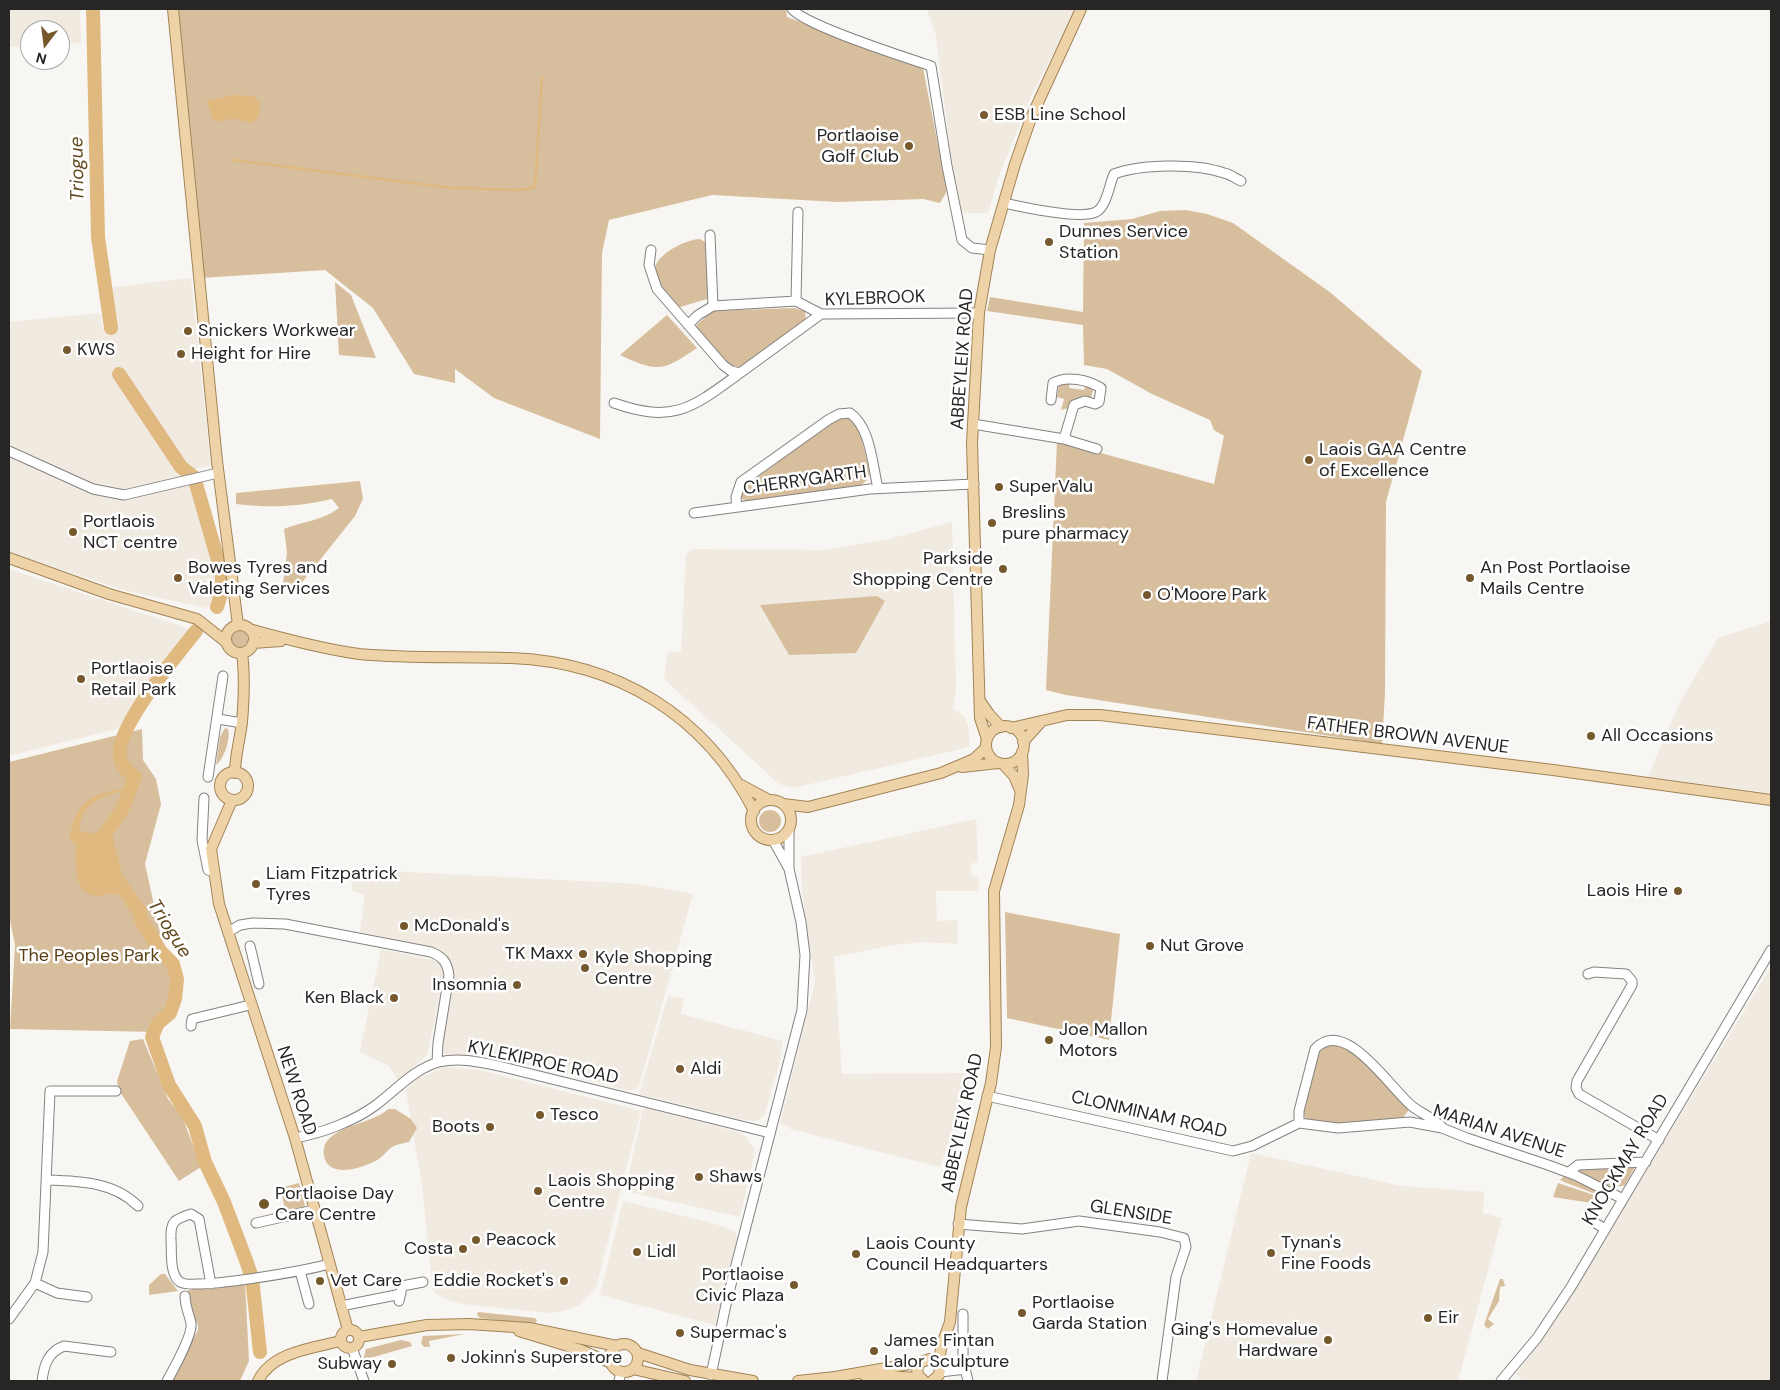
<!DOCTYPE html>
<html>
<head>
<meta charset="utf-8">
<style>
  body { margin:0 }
  #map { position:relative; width:1780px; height:1390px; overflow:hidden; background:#f8f6f3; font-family:"DM Sans",sans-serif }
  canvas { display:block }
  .frame { position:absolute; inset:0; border:10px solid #272625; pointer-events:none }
  .north { position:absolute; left:20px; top:20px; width:50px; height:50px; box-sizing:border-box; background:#fff; border:1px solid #a9a8a8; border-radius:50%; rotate:195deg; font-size:14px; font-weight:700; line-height:20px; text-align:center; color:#272625 }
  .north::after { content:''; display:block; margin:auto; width:18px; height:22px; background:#75592c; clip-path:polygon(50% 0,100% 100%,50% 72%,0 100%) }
</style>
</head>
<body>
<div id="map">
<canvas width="1780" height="1390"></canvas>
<div class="frame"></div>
<div class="north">N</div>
</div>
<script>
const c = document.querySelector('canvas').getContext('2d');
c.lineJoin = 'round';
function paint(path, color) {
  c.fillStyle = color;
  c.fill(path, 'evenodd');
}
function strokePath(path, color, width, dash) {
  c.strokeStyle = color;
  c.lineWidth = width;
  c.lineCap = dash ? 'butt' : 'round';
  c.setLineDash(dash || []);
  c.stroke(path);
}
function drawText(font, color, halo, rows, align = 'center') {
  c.font = font + ' "DM Sans",sans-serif';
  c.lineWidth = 5;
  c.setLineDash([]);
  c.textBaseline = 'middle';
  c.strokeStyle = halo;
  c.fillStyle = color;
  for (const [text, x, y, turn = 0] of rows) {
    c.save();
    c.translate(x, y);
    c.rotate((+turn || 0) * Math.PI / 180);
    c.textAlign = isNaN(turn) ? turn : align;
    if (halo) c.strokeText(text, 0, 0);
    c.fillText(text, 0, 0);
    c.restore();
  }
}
const built = new Path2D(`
  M 9,9 L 80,9 L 81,43 L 60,44 L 60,30 L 30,30 L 30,46 L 9,47 Z
  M 927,9 L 1077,9 L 1031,96 L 999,176 L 988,213 L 964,213 L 957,207 L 936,36 Z
  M 191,278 L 211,466 L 192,469 L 194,474 L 191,480 L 215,576 L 216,593 L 213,605 L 206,608 L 123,590 L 9,552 L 9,322 L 100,313 L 103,330 L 113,327 L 106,288 Z
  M 952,522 L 956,689 L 953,709 L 964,716 L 968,725 L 970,747 L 793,788 L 779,784 L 664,679 L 668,651 L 681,653 L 686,554 L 694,549 L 825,550 L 889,539 Z
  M 9,569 L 190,629 L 117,729 L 9,756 Z
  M 1771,621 L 1771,793 L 1648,777 L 1680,702 L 1718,638 Z
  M 976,819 L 978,862 L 971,864 L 971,874 L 979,878 L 979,891 L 936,891 L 937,921 L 957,920 L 958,944 L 923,942 L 894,945 L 834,957 L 842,1074 L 972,1073 L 940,1167 L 790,1129 L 788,1126 L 780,1124 L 815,982 L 802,892 L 801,857 Z
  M 349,869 L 639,884 L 693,894 L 639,1087 L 629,1091 L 500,1058 L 444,1054 L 442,1048 L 452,972 L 430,948 L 360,932 L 365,895 L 353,891 Z
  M 381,949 L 437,961 L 442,966 L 444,975 L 427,1055 L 398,1081 L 389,1066 L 360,1052 Z
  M 1771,967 L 1771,1381 L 1523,1381 L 1516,1374 L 1549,1330 Z
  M 668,996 L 684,998 L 681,1014 L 783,1041 L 779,1065 L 764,1116 L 757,1121 L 738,1119 L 639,1094 Z
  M 444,1067 L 480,1070 L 641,1111 L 596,1288 L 579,1305 L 564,1311 L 548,1313 L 463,1304 L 449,1301 L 433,1292 L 422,1186 L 406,1090 L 415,1080 Z
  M 647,1108 L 741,1133 L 747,1138 L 755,1151 L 740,1217 L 625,1191 L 643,1109 Z
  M 1251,1153 L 1402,1186 L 1484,1192 L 1483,1213 L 1502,1218 L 1458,1381 L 1196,1381 Z
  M 623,1201 L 716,1224 L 736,1232 L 737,1239 L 715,1325 L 600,1295 Z`);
const green = new Path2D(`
  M 176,9 L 786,9 L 787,17 L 923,68 L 947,191 L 940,203 L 923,199 L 838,202 L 712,195 L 609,220 L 602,253 L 600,439 L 494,398 L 455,369 L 455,383 L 414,374 L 373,308 L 325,270 L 201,278 Z
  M 1186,210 L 1207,214 L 1233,223 L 1331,293 L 1422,371 L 1386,502 L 1385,693 L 1382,744 L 1066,695 L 1046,690 L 1057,441 L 1214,484 L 1224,436 L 1214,430 L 1210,420 L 1152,394 L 1107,369 L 1084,365 L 1083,325 L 987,311 L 990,297 L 1083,312 L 1084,223 L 1132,219 L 1160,211 Z
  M 700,239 L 705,242 L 708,296 L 707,299 L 677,308 L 660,287 L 655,266 C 662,252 684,240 700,239 Z
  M 335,282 L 351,295 L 376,358 L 339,355 Z
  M 793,308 L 805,311 L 806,320 L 741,367 C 721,367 705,341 694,328 L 711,311 Z
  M 667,315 L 697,348 C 663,371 658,373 620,355 Z
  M 1059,383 L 1070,383 L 1069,388 L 1084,390 L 1086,384 L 1094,388 L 1090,400 L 1077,398 L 1069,408 L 1061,410 L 1064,399 L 1057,397 Z
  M 838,418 L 851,418 L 859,428 L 870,473 L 867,480 L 860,486 L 850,487 L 749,502 L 743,500 L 741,497 L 744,487 Z
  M 360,481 L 363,499 L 355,516 L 296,590 L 283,584 L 287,553 L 284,529 C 303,521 322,521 339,508 L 332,499 C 297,507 272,508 236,504 L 236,493 Z
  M 877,596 L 885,601 L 856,653 L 789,655 L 760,605 Z
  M230 639a9 9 0 1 1 18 0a9 9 0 1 1-18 0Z
  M 225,728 L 228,729 C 231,739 224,759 216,765 L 220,737 Z
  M 142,729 L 143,760 L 156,779 L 161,804 L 145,864 L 161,937 L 168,956 L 175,964 L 179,980 L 179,1004 L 158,1032 L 10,1029 L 15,945 L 9,915 L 9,762 Z
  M759 821a11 11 0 1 1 22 0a11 11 0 1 1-22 0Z
  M 1005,912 L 1120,934 L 1109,1040 L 1007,1018 Z
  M 143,1039 L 168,1099 L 182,1116 L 201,1167 L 179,1181 L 118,1089 L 117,1081 L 130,1041 Z
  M 1335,1043 L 1351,1049 L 1408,1107 L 1408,1111 L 1403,1118 L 1331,1124 L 1306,1119 L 1303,1112 L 1315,1058 L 1321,1047 Z
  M 388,1109 L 395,1109 L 411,1119 L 417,1128 L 409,1142 C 404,1143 398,1144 394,1146 C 388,1149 384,1155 379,1159 C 366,1167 331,1179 325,1159 C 315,1126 372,1126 388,1109 Z
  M 1636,1165 L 1625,1185 C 1615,1190 1584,1180 1579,1169 Z
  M 1564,1176 L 1601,1193 L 1593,1193 L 1564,1182 L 1560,1180 Z
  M 299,1183 L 305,1206 L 304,1209 L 286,1213 L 280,1188 Z
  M 1558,1183 L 1594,1195 L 1598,1204 L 1553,1197 Z
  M 161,1274 L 165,1274 L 178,1291 L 149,1295 L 149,1285 Z
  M 1500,1279 L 1503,1279 L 1505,1286 L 1500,1287 L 1499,1301 L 1488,1319 L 1494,1324 L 1488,1329 L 1484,1325 Z
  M 245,1281 L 249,1361 L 240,1381 L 171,1381 L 198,1330 L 198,1325 L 191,1316 L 188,1290 Z
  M 478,1312 L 535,1318 L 537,1321 L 533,1325 L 480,1318 L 477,1315 Z
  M 465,1334 L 429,1341 L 430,1347 L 424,1347 L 421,1343 L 423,1336 Z
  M 401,1340 L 410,1342 L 412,1346 L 363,1360 L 366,1349 Z`);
const water = new Path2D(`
  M 231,95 L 254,96 L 260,103 C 259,112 260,117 252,123 C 240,121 232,115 221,122 L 213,120 L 207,101 Z
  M 115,790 L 126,790 L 130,793 L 122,810 L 105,834 L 116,878 L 130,898 C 124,896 117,894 111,894 C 106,894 100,897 96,896 C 70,893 78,861 75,843 L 69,839 C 75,808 84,797 115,790 ZM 121,792 L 125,793 L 127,796 C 120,812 98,845 79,829 C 82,805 99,796 121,792 Z`);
const stream = new Path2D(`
  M 233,160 L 452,188 L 520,190 L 535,187 L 542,77`);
const river = new Path2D(`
  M 93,9 L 98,237 L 111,328
  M 119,374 L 181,467 L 194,477 L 222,574 L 222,591 L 217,607
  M 196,631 C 178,654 115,728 120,756 C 121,767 127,771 135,777 L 122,810 L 105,834 L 116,878 L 130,898 L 140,913 L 141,920 L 161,952 L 173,964 L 177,979 L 175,999 L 170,1013 L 158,1023 L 152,1037 L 169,1085 L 195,1126 L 205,1162 L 224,1202 L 247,1263 L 252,1278 L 260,1352`);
const minor = new Path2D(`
  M 792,9 C 806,26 905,57 931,66 L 947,166 L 962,240 L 972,248 L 990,250
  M 1004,203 C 1022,207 1080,220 1096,212 C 1107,206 1109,185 1114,174 C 1141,164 1196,163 1224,173 C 1230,174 1236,179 1241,181
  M 710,235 L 713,306
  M 651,250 L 649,265 L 657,289 L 723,365 L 731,371 L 740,373 L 821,314 L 979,313
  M 796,301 L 798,212
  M 688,325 L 698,315 L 713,306 L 796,301 L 821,314
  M 1051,400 L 1053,383 C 1067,375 1088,380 1101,388 L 1099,402 L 1095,404 L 1085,401 L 1074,405 L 1064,439
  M 614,403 C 674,424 692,408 740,373
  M 973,424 L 1064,439 L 1097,449
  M 9,451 L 93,489 L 124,495 L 218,473
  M 737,507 L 736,497 L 741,482 L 828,420 L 839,414 L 850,413 C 871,428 872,464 878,488
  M 694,513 L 870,489 L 974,484
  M 218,719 L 242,723
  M 208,777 L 223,676
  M 204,798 L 202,840 L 208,870 L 213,872
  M 773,840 L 788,867
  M 228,932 L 240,925 L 253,923 L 285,924 L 431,952 C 443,957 447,962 449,975 L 438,1043 L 437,1062
  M 250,946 L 259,984
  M 1588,974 L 1594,972 L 1626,974 L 1632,981 L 1632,985 L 1577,1081 L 1576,1088 L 1579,1094 L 1659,1140
  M 191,1026 L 192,1019 L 250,1005
  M 987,1096 L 1233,1151 L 1252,1146 L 1299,1123 L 1338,1128 L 1410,1122 L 1442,1128 L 1467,1138 L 1548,1165 L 1575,1175 L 1623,1199
  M 1299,1123 L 1299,1111 L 1315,1049 C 1345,1015 1391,1090 1413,1107 C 1423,1114 1433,1118 1442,1127
  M 295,1138 C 322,1133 353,1122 376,1105 C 395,1091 415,1068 439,1062 C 459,1057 480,1062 499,1066 L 770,1133
  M 1569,1172 L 1578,1165 L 1646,1162
  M 48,1180 C 80,1181 114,1182 138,1206
  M 1592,1221 L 1605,1229
  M 256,1223 L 314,1210
  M 958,1224 L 1022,1229 L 1079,1221 L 1160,1232 L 1184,1238 L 1186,1247 L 1176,1277 L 1162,1381
  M 300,1271 L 309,1304
  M 35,1283 L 57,1293 L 87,1297
  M 211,1284 L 199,1219 L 191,1214 C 175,1219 170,1221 171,1239 C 172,1251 169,1274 180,1282 C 191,1291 310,1270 329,1264
  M 399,1301 L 402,1286 L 423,1282
  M 341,1306 L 401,1294
  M 963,1314 L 963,1360 L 968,1381
  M 9,1319 L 35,1283 L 43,1252 L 50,1091 L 116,1091
  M 352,1348 L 364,1381
  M 940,1372 L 966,1369
  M 711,1375 L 727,1300 L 802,1010 L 805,955 L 801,922 L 789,869 L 789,830
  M 42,1381 C 44,1365 48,1352 64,1346 L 111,1352
  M 167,1381 C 173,1370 193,1335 191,1323 C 189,1314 185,1306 185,1296
  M 619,1381 L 621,1372
  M 1501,1381 L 1537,1338 L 1571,1287 L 1771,950`);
const major = new Path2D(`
  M 173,9 L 217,461 L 238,625
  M 9,558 L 109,594 L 197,619 L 226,642
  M226 639a14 14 0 1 1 28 0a14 14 0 1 1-28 0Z
  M 249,629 C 285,639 322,649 359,654 C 410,659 460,656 511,658 C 617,662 705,715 754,811
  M 253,643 L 281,641
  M 980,701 L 989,714 L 1001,727
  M986 745a19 19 0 1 1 38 0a19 19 0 1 1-38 0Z
  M 1011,728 L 1067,715 L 1100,715 L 1553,770 L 1771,800
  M 987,739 L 980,718 L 972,443 L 979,313 L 990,250 L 1015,164 L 1031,118 L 1081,9
  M 1023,742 L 1041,722
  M 1003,764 L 1014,776 L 1020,790
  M 962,767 L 998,763
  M220 786a14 14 0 1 1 28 0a14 14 0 1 1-28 0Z
  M 235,773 C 235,755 240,740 242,722 C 244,699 245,676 242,653
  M 741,785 L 769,800
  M751 820a20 20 0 1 1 40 0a20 20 0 1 1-40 0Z
  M 232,800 L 211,849 L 219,904 L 295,1138 L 348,1330
  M 783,804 L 808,807 L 941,773 L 974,759 L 986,748
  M341 1339a9 9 0 1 1 18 0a9 9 0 1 1-18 0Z
  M 519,1331 L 581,1350 L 611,1363
  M 359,1337 L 427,1325 L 469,1324 L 529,1328 L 617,1346
  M610 1358a14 14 0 1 1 28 0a14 14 0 1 1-28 0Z
  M 638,1353 L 690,1370 L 753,1381
  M 938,1365 L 942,1344 L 950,1322 L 961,1207 L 991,1083 L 996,1047 L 994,891 L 1019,805 L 1023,775 L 1022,752
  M 633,1369 L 685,1381
  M 864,1375 L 920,1378
  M 258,1381 C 272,1352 312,1348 341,1341
  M 798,1381 L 835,1377 L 921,1362
  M 924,1381 L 918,1375 L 917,1368 L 921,1362 L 930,1359 C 938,1361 941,1367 939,1375 L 932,1381`);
const markers = [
  [984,115,5,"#75592c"],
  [909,146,5,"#75592c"],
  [1049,242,5,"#75592c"],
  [188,331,5,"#75592c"],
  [67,350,5,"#75592c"],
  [181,354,5,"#75592c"],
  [1309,460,5,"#75592c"],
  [999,487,5,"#75592c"],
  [992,523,5,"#75592c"],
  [73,532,5,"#75592c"],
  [1003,569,5,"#75592c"],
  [178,578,5,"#75592c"],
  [1470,578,5,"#75592c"],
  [1147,595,5,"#75592c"],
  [81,679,5,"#75592c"],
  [1591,736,5,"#75592c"],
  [256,884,5,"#75592c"],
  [1678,891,5,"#75592c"],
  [404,926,5,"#75592c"],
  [1150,946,5,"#75592c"],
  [583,954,5,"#75592c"],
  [585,968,5,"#75592c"],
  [517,985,5,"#75592c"],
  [394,998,5,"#75592c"],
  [1049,1040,5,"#75592c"],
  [680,1069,5,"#75592c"],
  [540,1115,5,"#75592c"],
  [490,1127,5,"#75592c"],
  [699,1177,5,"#75592c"],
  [538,1191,5,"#75592c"],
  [264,1204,6,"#75592c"],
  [476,1240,5,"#75592c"],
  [463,1249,5,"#75592c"],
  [637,1252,5,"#75592c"],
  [1271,1253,5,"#75592c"],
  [856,1254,5,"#75592c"],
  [320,1281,5,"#75592c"],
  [564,1281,5,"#75592c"],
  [794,1285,5,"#75592c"],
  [1022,1313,5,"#75592c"],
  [1428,1318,5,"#75592c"],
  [680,1333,5,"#75592c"],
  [1328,1340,5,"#75592c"],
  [874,1351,5,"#75592c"],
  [451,1358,5,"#75592c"],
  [392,1364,5,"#75592c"]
];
const poiNames = [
  ["ESB Line School",994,115],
  ["Portlaoise",899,136,"right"],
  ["Golf Club",899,157,"right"],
  ["Dunnes Service",1059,232],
  ["Station",1059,253],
  ["Snickers Workwear",198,331],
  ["KWS",77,350],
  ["Height for Hire",191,354],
  ["Laois GAA Centre",1319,450],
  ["of Excellence",1319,471],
  ["SuperValu",1009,487],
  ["Breslins",1002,513],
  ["pure pharmacy",1002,534],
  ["Portlaois",83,522],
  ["NCT centre",83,543],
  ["Parkside",993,559,"right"],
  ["Shopping Centre",993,580,"right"],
  ["Bowes Tyres and",188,568],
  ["Valeting Services",188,589],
  ["An Post Portlaoise",1480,568],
  ["Mails Centre",1480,589],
  ["O'Moore Park",1157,595],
  ["Portlaoise",91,669],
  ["Retail Park",91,690],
  ["All Occasions",1601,736],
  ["Liam Fitzpatrick",266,874],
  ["Tyres",266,895],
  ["Laois Hire",1668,891,"right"],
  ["McDonald's",414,926],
  ["Nut Grove",1160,946],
  ["TK Maxx",573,954,"right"],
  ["Kyle Shopping",595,958],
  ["Centre",595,979],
  ["Insomnia",507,985,"right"],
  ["Ken Black",384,998,"right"],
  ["Joe Mallon",1059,1030],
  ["Motors",1059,1051],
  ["Aldi",690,1069],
  ["Tesco",550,1115],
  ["Boots",480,1127,"right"],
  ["Shaws",709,1177],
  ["Laois Shopping",548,1181],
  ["Centre",548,1202],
  ["Portlaoise Day",275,1194],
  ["Care Centre",275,1215],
  ["Peacock",486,1240],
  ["Tynan's",1281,1243],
  ["Fine Foods",1281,1264],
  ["Laois County",866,1244],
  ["Council Headquarters",866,1265],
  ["Costa",453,1249,"right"],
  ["Lidl",647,1252],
  ["Portlaoise",784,1275,"right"],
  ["Civic Plaza",784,1296,"right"],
  ["Vet Care",330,1281],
  ["Eddie Rocket's",554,1281,"right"],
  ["Portlaoise",1032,1303],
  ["Garda Station",1032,1324],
  ["Eir",1438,1318],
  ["Ging's Homevalue",1318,1330,"right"],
  ["Hardware",1318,1351,"right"],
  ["Supermac's",690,1333],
  ["James Fintan",884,1341],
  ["Lalor Sculpture",884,1362],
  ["Jokinn's Superstore",461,1358],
  ["Subway",382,1364,"right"]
];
const streetNames = [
  ["KYLEBROOK",875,299,-2],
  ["ABBEYLEIX ROAD",963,359,-86],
  ["CHERRYGARTH",805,481,-8],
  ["FATHER BROWN AVENUE",1408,736,7],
  ["KYLEKIPROE ROAD",543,1063,12],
  ["NEW ROAD",296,1091,72],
  ["CLONMINAM ROAD",1149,1115,13],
  ["ABBEYLEIX ROAD",963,1123,-78],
  ["MARIAN AVENUE",1499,1132,18],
  ["KNOCKMAY ROAD",1626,1160,-59],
  ["GLENSIDE",1131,1213,9]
];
const parkNames = [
  ["The Peoples Park",89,956]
];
const waterNames = [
  ["Triogue",78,169,-91],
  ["Triogue",169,929,58]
];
paint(built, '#f0eae1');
paint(green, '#d7bf9d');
paint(water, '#dfb980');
strokePath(stream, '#dfb980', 2.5);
strokePath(river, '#dfb980', 14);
strokePath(minor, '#848280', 11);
strokePath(major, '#a18456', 12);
strokePath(minor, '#fff', 9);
strokePath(major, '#eed3a9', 10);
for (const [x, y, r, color] of markers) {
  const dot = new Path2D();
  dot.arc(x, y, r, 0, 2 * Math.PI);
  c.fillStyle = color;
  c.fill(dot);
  strokePath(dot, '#fff', 2);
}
drawText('18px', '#272625', '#fff', poiNames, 'left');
drawText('18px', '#272625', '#fff', streetNames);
drawText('18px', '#593f12', '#fff', parkNames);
drawText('italic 19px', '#644a1f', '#fff', waterNames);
</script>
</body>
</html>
